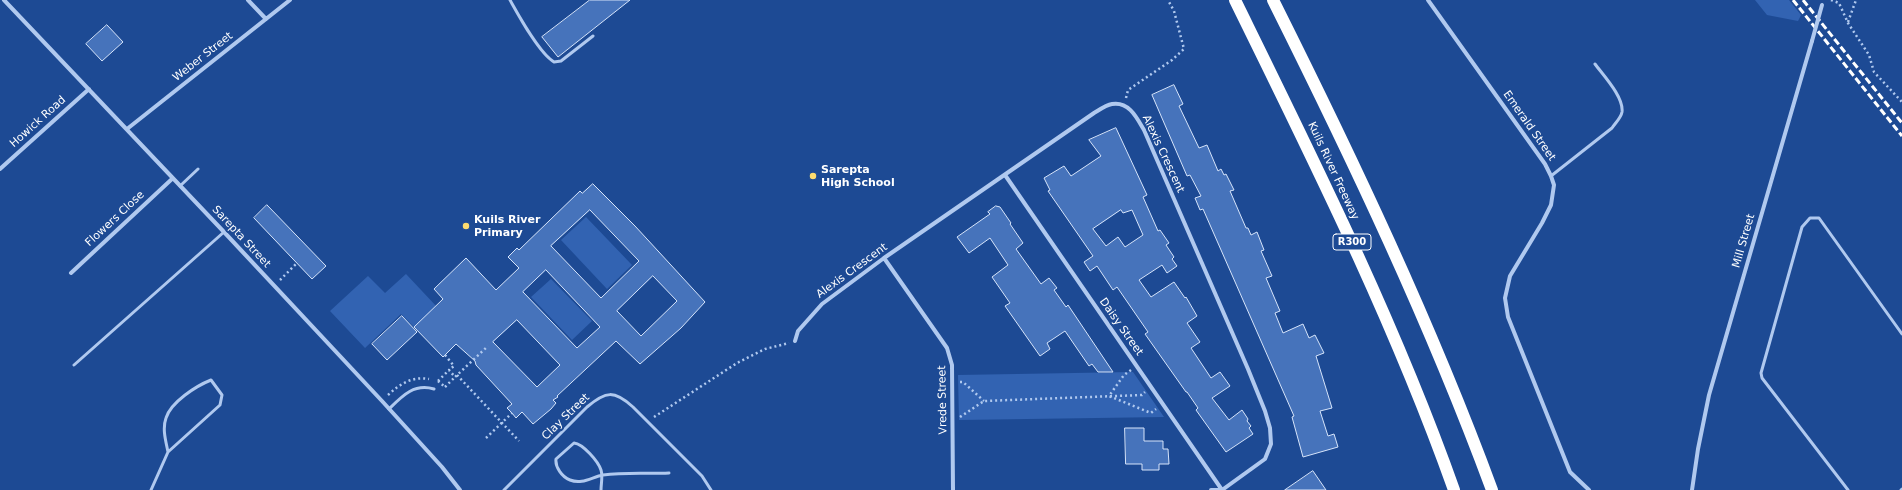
<!DOCTYPE html>
<html>
<head>
<meta charset="utf-8">
<style>
  body { margin:0 }
  canvas { display:block; background:#1d4a94 }
</style>
</head>
<body>
<canvas width="1902" height="490"></canvas>
<script>
const c = document.querySelector('canvas').getContext('2d');
c.lineJoin = 'round';
function paint(path, color) {
  c.fillStyle = color;
  c.fill(path, 'evenodd');
}
function strokePath(path, color, width, dash) {
  c.strokeStyle = color;
  c.lineWidth = width;
  c.lineCap = dash ? 'butt' : 'round';
  c.setLineDash(dash || []);
  c.stroke(path);
}
function drawText(font, color, halo, rows, align = 'center') {
  c.font = font + ' "DejaVu Sans",sans-serif';
  c.lineWidth = 4;
  c.setLineDash([]);
  c.textBaseline = 'middle';
  c.strokeStyle = halo;
  c.fillStyle = color;
  for (const [text, x, y, turn = 0] of rows) {
    c.save();
    c.translate(x, y);
    c.rotate((+turn || 0) * Math.PI / 180);
    c.textAlign = isNaN(turn) ? turn : align;
    if (halo) c.strokeText(text, 0, 0);
    c.fillText(text, 0, 0);
    c.restore();
  }
}
const green = new Path2D(`
  M 1755,0 L 1789,0 L 1801,15 L 1798,21 L 1767,15 Z
  M 586,217 L 632,265 L 607,289 L 561,240 Z
  M 406,274 L 437,307 L 414,327 L 401,314 L 365,348 L 330,311 L 368,276 L 385,293 Z
  M 551,279 L 592,321 L 572,340 L 531,297 Z
  M 1133,372 L 1164,417 L 959,420 L 958,375 Z`);
const building = new Path2D(`
  M 590,0 L 630,0 L 558,57 L 542,37 Z
  M 107,25 L 123,42 L 102,61 L 86,44 Z
  M 1174,85 L 1183,104 L 1179,106 L 1199,148 L 1207,145 L 1218,171 L 1221,169 L 1224,175 L 1226,174 L 1234,190 L 1230,191 L 1246,228 L 1248,228 L 1251,235 L 1257,232 L 1264,250 L 1261,251 L 1272,276 L 1266,278 L 1280,311 L 1275,313 L 1283,333 L 1303,324 L 1309,338 L 1315,335 L 1324,353 L 1316,356 L 1332,408 L 1320,411 L 1328,436 L 1334,434 L 1338,447 L 1303,457 L 1292,417 L 1294,416 L 1203,209 L 1200,210 L 1195,198 L 1201,196 L 1190,175 L 1187,176 L 1152,95 Z
  M 1116,128 L 1147,195 L 1143,197 L 1158,231 L 1160,230 L 1169,243 L 1166,245 L 1174,257 L 1172,259 L 1177,266 L 1167,273 L 1162,265 L 1139,280 L 1151,297 L 1174,282 L 1185,298 L 1186,297 L 1197,316 L 1187,323 L 1200,342 L 1191,348 L 1211,378 L 1220,372 L 1230,386 L 1212,398 L 1229,420 L 1242,410 L 1248,419 L 1247,421 L 1251,426 L 1249,428 L 1253,434 L 1226,452 L 1196,410 L 1198,408 L 1187,392 L 1186,392 L 1145,334 L 1148,332 L 1117,287 L 1113,290 L 1097,266 L 1090,271 L 1084,262 L 1093,256 L 1048,191 L 1050,190 L 1044,178 L 1064,166 L 1071,176 L 1101,156 L 1089,140 ZM 1121,210 L 1123,213 L 1132,210 L 1143,235 L 1125,247 L 1118,237 L 1106,246 L 1093,229 Z
  M 593,184 L 635,226 L 705,302 L 681,328 L 640,364 L 616,341 L 557,396 L 558,397 L 553,400 L 556,403 L 551,409 L 533,424 L 522,412 L 516,418 L 512,413 L 507,408 L 512,404 L 476,365 L 475,361 L 456,344 L 443,357 L 414,327 L 443,299 L 434,289 L 466,258 L 496,290 L 519,268 L 508,257 L 517,248 L 519,250 L 580,191 L 582,193 ZM 590,210 L 639,261 L 601,298 L 551,246 ZM 546,270 L 600,327 L 577,348 L 523,292 ZM 653,276 L 677,301 L 641,336 L 617,311 ZM 517,320 L 560,365 L 537,387 L 493,342 Z
  M 267,205 L 326,266 L 312,279 L 254,218 Z
  M 996,206 L 1000,207 L 1011,223 L 1010,224 L 1023,243 L 1016,249 L 1041,284 L 1049,278 L 1057,288 L 1054,290 L 1066,307 L 1068,305 L 1113,372 L 1098,372 L 1092,364 L 1089,366 L 1065,331 L 1047,343 L 1050,349 L 1040,356 L 1005,306 L 1010,303 L 992,277 L 1008,265 L 990,238 L 969,253 L 957,237 L 990,214 L 988,212 Z
  M 402,316 L 417,332 L 387,360 L 372,344 Z
  M 1125,428 L 1144,428 L 1144,441 L 1163,441 L 1163,449 L 1168,449 L 1169,464 L 1159,464 L 1159,470 L 1142,470 L 1142,464 L 1126,464 Z
  M 1313,471 L 1326,490 L 1285,490 Z`);
const path = new Path2D(`
  M 1831,0 L 1839,3 L 1848,23 L 1869,55 L 1874,72 L 1902,102
  M 1848,22 L 1856,0
  M 1126,98 L 1128,90 L 1172,60 L 1184,49 L 1174,11 L 1168,0
  M 280,280 L 297,263
  M 445,355 L 454,366 L 449,370
  M 1131,370 L 1124,375 L 1109,396 L 1151,413 L 1156,409
  M 457,375 L 519,441
  M 438,381 L 445,387
  M 438,381 L 449,370 L 455,377 L 488,346
  M 960,382 L 963,382 L 984,401
  M 445,387 L 455,377
  M 388,395 C 400,384 412,376 429,379
  M 654,417 L 737,363 L 765,349 L 789,343
  M 960,417 L 984,401 L 1142,395 L 1145,392
  M 486,438 L 512,413`);
const lane = new Path2D(`
  M 510,0 C 519,16 539,53 554,62 L 561,61 L 593,36
  M 1551,176 L 1612,128 C 1616,122 1621,118 1622,112 C 1624,97 1603,75 1595,64
  M 180,186 L 198,169
  M 74,365 L 224,232
  M 389,409 C 402,396 414,383 434,389
  M 151,490 L 168,452 L 220,405 L 222,395 L 211,380 C 196,386 171,402 166,418 C 162,429 166,442 168,452
  M 504,490 L 587,407 C 606,391 614,390 633,407 L 702,476 L 711,490
  M 601,490 C 601,484 603,476 601,470 C 598,461 583,444 574,443 L 556,459 C 555,467 562,477 570,480 C 582,485 592,477 603,475 C 625,472 647,474 669,473
  M 1848,490 L 1762,378 L 1761,373 L 1802,227 L 1810,218 L 1819,218 L 1902,334
  M 1901,490 L 1902,489`);
const street = new Path2D(`
  M 4,0 L 224,232 L 382,401 L 442,467 L 460,490
  M 248,0 L 266,19
  M 1428,0 L 1545,164 L 1551,176 L 1554,185 L 1551,205 L 1542,223 L 1510,276 L 1505,298 L 1508,317 L 1570,472 L 1589,490
  M 127,129 L 290,0
  M 0,169 L 89,89
  M 1005,175 L 1222,490
  M 884,258 L 947,348 L 952,365 L 953,490
  M 71,273 L 173,178
  M 795,341 L 798,331 L 822,304 L 884,258 L 1094,113 C 1099,110 1106,105 1112,104 C 1129,101 1137,118 1144,130 L 1248,369 L 1265,411 L 1270,428 L 1271,444 L 1265,459 L 1222,490 L 1211,490
  M 1692,490 L 1698,449 L 1709,395 L 1812,41`);
const highway = new Path2D(`
  M 1235,0 C 1314,161 1394,321 1454,490
  M 1273,0 C 1353,160 1430,322 1492,490`);
const rail = new Path2D(`
  M 1793,0 L 1902,136
  M 1803,0 L 1902,123`);
const streetBridge = new Path2D(`
  M 1812,41 L 1822,5`);
const markers = [
  [813,176,4,"#fedc6f"],
  [466,226,4,"#fedc6f"]
];
const shields = [
  [1352,242,38]
];
const shieldNames = [
  ["R300",1352,242]
];
const streetNames = [
  ["Weber Street",203,57,-38],
  ["Howick Road",38,122,-42],
  ["Emerald Street",1529,126,55],
  ["Alexis Crescent",1163,154,65],
  ["Kuils River Freeway",1333,171,65],
  ["Flowers Close",115,219,-43],
  ["Sarepta Street",241,237,47],
  ["Mill Street",1744,241,-74],
  ["Alexis Crescent",852,271,-36],
  ["Daisy Street",1121,327,55],
  ["Vrede Street",943,400,-91],
  ["Clay Street",566,417,-44]
];
const poiNames = [
  ["Sarepta",821,170],
  ["High School",821,183],
  ["Kuils River",474,220],
  ["Primary",474,233]
];
paint(green, '#3263b2');
paint(building, '#4673bb');
strokePath(building, '#d6e4fa', 1);
strokePath(path, '#b0c9ef', 2.5, [2, 3]);
strokePath(lane, '#b0c9ef', 3);
strokePath(street, '#b0c9ef', 4);
strokePath(highway, '#fff', 12);
strokePath(rail, '#fff', 3, [7, 3]);
strokePath(streetBridge, '#b0c9ef', 4);
for (const [x, y, r, color] of markers) {
  const dot = new Path2D();
  dot.arc(x, y, r, 0, 2 * Math.PI);
  c.fillStyle = color;
  c.fill(dot);
  strokePath(dot, '#1d4a94', 1.5);
}
for (const [x, y, w] of shields) {
  const box = new Path2D();
  box.roundRect(x - w / 2, y - 8, w, 16, 3);
  c.fillStyle = '#1d4a94';
  c.fill(box);
  strokePath(box, '#fff', 1);
}
drawText('bold 10px', '#fff', null, shieldNames);
drawText('11px', '#fff', '#1d4a94', streetNames);
drawText('bold 11px', '#fff', '#1d4a94', poiNames, 'left');
</script>
</body>
</html>
